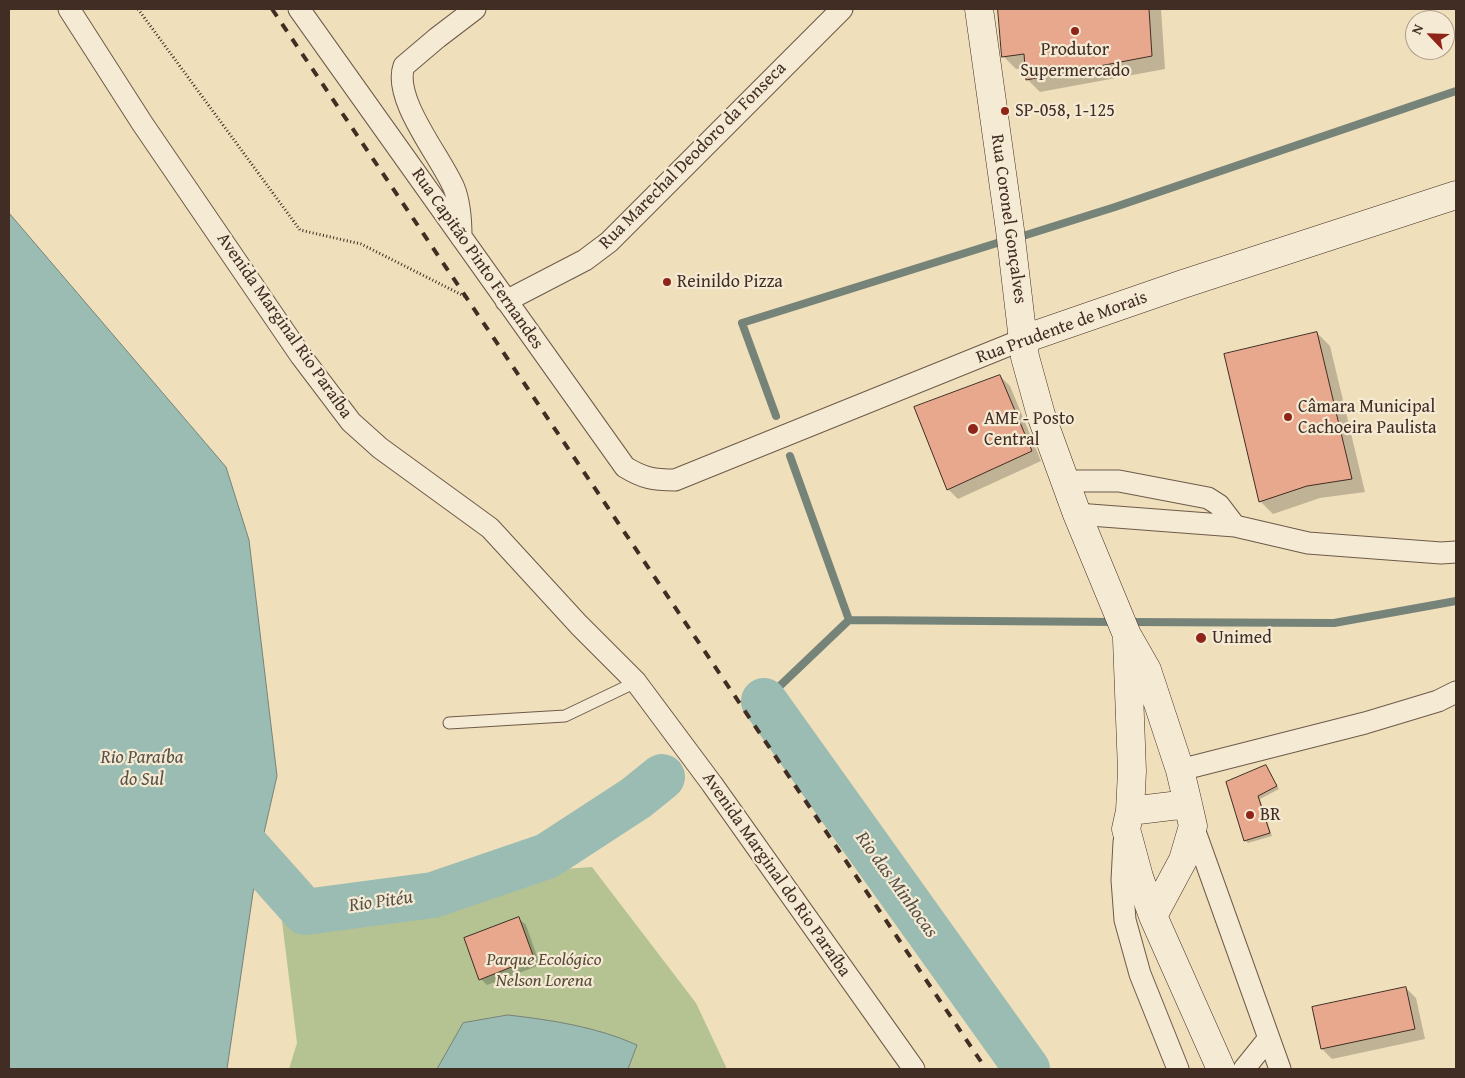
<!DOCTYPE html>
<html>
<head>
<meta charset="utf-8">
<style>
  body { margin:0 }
  #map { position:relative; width:1465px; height:1078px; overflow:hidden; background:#f0dfbb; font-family:"Gentium Book Plus",serif }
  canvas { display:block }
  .frame { position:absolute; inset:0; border:10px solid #412d24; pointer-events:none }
  .north { position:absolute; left:1405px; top:10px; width:50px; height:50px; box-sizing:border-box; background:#f5ead3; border:1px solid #ad9e8d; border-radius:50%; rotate:294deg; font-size:14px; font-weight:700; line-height:20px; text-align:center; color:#412d24 }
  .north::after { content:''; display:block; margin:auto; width:18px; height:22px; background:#8f2418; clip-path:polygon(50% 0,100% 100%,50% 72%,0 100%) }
</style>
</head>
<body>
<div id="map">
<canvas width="1465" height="1078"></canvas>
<div class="frame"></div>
<div class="north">N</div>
</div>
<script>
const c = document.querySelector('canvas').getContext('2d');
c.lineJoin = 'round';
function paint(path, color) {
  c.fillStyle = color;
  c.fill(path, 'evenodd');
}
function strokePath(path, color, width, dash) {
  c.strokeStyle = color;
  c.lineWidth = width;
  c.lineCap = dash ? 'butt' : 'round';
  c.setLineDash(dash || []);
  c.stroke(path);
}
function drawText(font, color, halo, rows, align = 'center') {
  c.font = font + ' "Gentium Book Plus",serif';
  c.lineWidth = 4.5;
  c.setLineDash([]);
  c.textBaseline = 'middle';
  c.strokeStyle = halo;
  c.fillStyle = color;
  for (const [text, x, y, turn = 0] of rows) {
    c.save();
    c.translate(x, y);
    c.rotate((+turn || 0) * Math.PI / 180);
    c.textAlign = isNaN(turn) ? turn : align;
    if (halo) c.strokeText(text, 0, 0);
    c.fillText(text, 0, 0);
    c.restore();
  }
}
const green = new Path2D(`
  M 592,867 L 696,1003 L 727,1069 L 289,1069 L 297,1043 L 282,921 L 383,902 L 454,877 Z`);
const water = new Path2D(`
  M 9,213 L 226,467 L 249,540 L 277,776 L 258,859 L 227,1069 L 9,1069 Z
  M 508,1015 C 552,1020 597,1027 637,1045 L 628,1069 L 437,1069 L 463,1023 Z`);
const shadow = new Path2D(`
  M 999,9 L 1161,9 L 1165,69 L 1040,92 L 1027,79 L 1026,68 L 1016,69 L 1003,56 Z
  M 1317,333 L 1330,346 L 1365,492 L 1320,498 L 1273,514 L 1260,501 Z
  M 1000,376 L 1010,386 L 1041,461 L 958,499 L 948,489 Z
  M 1266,767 L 1279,789 L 1260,799 L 1272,836 L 1248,843 L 1245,840 Z
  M 519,919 L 526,925 L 540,965 L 487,985 L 481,979 Z
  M 1406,988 L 1416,998 L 1425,1039 L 1332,1059 L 1322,1049 Z`);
const stream = new Path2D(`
  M 1026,235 L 1115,207 L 1456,91
  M 776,416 L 742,323 L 997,243
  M 790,456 L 849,620
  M 1128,622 L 1334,623 L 1456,601
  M 764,701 L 849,620 L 1116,622`);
const river = new Path2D(`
  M 764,701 L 1027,1069
  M 215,811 L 305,912 L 433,895 L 547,856 L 636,798 L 662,777`);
const building = new Path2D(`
  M 998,9 L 1149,9 L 1152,56 L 1026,80 L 1024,54 L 1002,57 Z
  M 1317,332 L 1352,479 L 1307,486 L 1259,502 L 1224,354 Z
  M 1000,375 L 1032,451 L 947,490 L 914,407 Z
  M 1266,765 L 1277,786 L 1258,796 L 1270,833 L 1244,841 L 1226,782 Z
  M 519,917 L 534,958 L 479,980 L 464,938 Z
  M 1406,987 L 1415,1029 L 1321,1049 L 1312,1007 Z`);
const path = new Path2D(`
  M 138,9 L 300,230 L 361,244 L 468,298`);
const lane = new Path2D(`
  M 449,723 L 565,716 L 636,682`);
const street = new Path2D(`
  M 69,9 L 142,123 L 301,356 L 351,422 L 380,448 L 490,528 L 579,625 L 636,682 L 712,784 L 914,1069
  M 299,9 L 625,467 C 643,478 653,480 675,480 L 1024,339
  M 461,237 C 461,221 460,203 454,188 C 441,157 392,99 404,66 L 437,38 L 475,9
  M 506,301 L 585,260 L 609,242 L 842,9
  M 1066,481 L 1119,481 L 1208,498 L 1219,505 L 1235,526 L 1077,514
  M 1235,526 L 1308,543 L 1441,553 L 1456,552
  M 1180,770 L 1365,723 L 1438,701 L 1456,692
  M 1193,826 L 1280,1069
  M 1124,842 L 1122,880 L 1125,920 L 1140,974 L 1178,1069
  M 1244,1069 L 1269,1038`);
const secondary = new Path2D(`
  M 979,9 L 1010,230 L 1025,357 L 1041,415 L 1077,514 L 1127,635 L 1147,670 L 1180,770 L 1188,804 L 1193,826 L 1183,860 L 1153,916
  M 1024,339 L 1183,284 L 1456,195
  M 1127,639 L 1132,771 L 1130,811 L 1126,829 L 1139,877 L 1153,916 L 1221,1069
  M 1130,811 L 1188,804`);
const rail = new Path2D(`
  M 272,9 L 986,1069`);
const markers = [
  [1075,31,5,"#8f2418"],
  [1005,111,5,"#8f2418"],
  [667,282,5,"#8f2418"],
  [1288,417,5,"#8f2418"],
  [973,429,6,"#8f2418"],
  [1201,638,6,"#8f2418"],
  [1250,815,5,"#8f2418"]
];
const poiNames = [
  ["Produtor",1075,50,"center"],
  ["Supermercado",1075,71,"center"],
  ["SP-058, 1-125",1015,111],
  ["Reinildo Pizza",677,282],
  ["Câmara Municipal",1298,407],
  ["Cachoeira Paulista",1298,428],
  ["AME - Posto",984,419],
  ["Central",984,440],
  ["Unimed",1212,638],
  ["BR",1260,815]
];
const streetNames = [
  ["Rua Marechal Deodoro da Fonseca",693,156,-45],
  ["Rua Coronel Gonçalves",1008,219,82],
  ["Rua Capitão Pinto Fernandes",477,259,55],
  ["Avenida Marginal Rio Paraíba",284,326,55],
  ["Rua Prudente de Morais",1062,328,-20],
  ["Avenida Marginal do Rio Paraíba",776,875,55]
];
const parkNames = [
  ["Parque Ecológico",544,960],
  ["Nelson Lorena",544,981]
];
const waterNames = [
  ["Rio Paraíba",142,758],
  ["do Sul",142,780],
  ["Rio das Minhocas",896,885,54],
  ["Rio Pitéu",381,902,-8]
];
paint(green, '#b5c393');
paint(water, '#9abcb2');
strokePath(water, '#768379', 1);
paint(shadow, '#0003');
strokePath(stream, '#768379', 8);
strokePath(river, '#9abcb2', 46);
paint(building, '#e8a88d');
strokePath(building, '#412d24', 1);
strokePath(lane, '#6d5a4a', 13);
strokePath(street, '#6d5a4a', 23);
strokePath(secondary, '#412d24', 29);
strokePath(path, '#412d24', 3, [1, 2.5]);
strokePath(lane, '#f5ead3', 11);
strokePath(street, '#f5ead3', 21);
strokePath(secondary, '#f5ead3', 28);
strokePath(rail, '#412d24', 4, [9, 9]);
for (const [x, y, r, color] of markers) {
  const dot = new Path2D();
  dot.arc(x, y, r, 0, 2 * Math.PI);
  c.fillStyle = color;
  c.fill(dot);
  strokePath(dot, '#f5ead3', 2);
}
drawText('18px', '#412d24', '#f5ead3', poiNames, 'left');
drawText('18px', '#412d24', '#f5ead3', streetNames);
drawText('italic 18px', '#584b3a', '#f5ead3', parkNames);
drawText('italic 19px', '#575148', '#f5ead3', waterNames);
</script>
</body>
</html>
